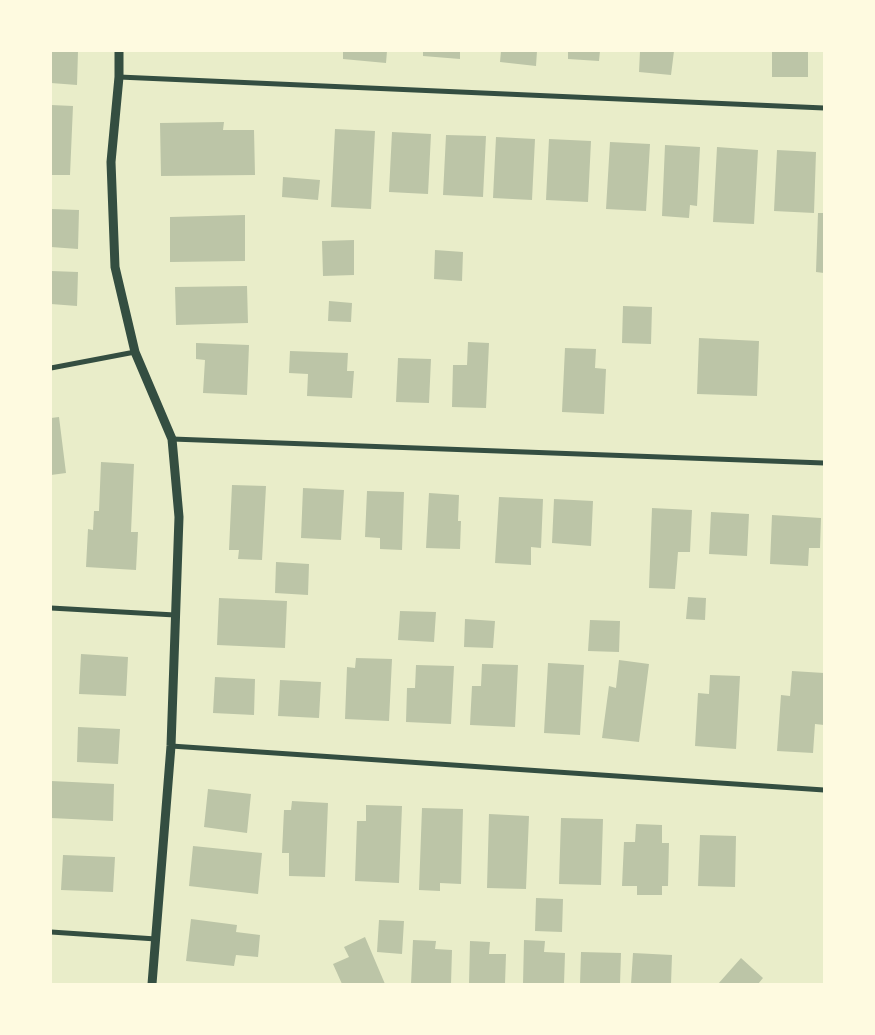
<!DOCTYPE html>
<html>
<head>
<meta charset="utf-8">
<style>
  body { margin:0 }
  #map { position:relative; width:875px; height:1035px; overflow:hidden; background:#e9edc9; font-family:"Source Sans 3",sans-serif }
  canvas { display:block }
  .frame { position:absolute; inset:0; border:52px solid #fefae0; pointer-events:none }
</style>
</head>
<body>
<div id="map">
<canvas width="875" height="1035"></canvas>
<div class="frame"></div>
</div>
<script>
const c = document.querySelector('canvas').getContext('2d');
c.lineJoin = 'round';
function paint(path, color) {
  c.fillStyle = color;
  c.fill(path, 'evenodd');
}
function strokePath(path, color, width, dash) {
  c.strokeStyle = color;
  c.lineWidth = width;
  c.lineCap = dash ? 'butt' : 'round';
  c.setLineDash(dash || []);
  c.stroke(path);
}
const building = new Path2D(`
  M 51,51 L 78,51 L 77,85 L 51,83 Z
  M 343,51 L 387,51 L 386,63 L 343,59 Z
  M 423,51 L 460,51 L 460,59 L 423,56 Z
  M 501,51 L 537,51 L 536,66 L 500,62 Z
  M 568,51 L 600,51 L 599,61 L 568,59 Z
  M 640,51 L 674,51 L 671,75 L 639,72 Z
  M 772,51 L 808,51 L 808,77 L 772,77 Z
  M 51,105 L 73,106 L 70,175 L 51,175 Z
  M 224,122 L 223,130 L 254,130 L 255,175 L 161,176 L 160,123 Z
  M 335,129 L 375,131 L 371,209 L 331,207 Z
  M 392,132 L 431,134 L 428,194 L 389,192 Z
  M 446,135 L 486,136 L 483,197 L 443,195 Z
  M 496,137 L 535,139 L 532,200 L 493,198 Z
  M 549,139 L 591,141 L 588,202 L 546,200 Z
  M 610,142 L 650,144 L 646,211 L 606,209 Z
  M 665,145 L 700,147 L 697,206 L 690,205 L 689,218 L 662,216 Z
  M 717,147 L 758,150 L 754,224 L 713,222 Z
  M 777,150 L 816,152 L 814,213 L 774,211 Z
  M 283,177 L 320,180 L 318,200 L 282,197 Z
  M 51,209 L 79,210 L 78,249 L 51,247 Z
  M 818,213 L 824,213 L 824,273 L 816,272 Z
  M 245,215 L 245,261 L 170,262 L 170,217 Z
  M 354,240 L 354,275 L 323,276 L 322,241 Z
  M 435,250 L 463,252 L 462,281 L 434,279 Z
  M 51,271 L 78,272 L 77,306 L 51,304 Z
  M 247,286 L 248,323 L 176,325 L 175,287 Z
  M 329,301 L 352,303 L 351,322 L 328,321 Z
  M 623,306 L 652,307 L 651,344 L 622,343 Z
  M 699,338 L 759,341 L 757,396 L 697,394 Z
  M 468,342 L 489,343 L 486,408 L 452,407 L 453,365 L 467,365 Z
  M 196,343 L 249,345 L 247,395 L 203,393 L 205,360 L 196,359 Z
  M 565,348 L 596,349 L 595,368 L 606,369 L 604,414 L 562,412 Z
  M 290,351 L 348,353 L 347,371 L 354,371 L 352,398 L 307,396 L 308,374 L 289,373 Z
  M 398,358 L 431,359 L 429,403 L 396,402 Z
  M 59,417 L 66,473 L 51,475 L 51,418 Z
  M 101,462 L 134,464 L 131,532 L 138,532 L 136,570 L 86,567 L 88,529 L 93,530 L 94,511 L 99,511 Z
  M 232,485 L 266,486 L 262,560 L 238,559 L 239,550 L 229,550 Z
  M 303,488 L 344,490 L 341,540 L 301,538 Z
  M 367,491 L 404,492 L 402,550 L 380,549 L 380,538 L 365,537 Z
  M 429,493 L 459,495 L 458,521 L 461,521 L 460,549 L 426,548 Z
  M 499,497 L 543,499 L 541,548 L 531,547 L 531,565 L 495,563 Z
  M 554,499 L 593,501 L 591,546 L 552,543 Z
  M 652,508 L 692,510 L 690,552 L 678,552 L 675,589 L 649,588 Z
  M 711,512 L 749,514 L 747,556 L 709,554 Z
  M 772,515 L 821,518 L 820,548 L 809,548 L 808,566 L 770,564 Z
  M 276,562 L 309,564 L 308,595 L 275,593 Z
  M 688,597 L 706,598 L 705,620 L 686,619 Z
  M 219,598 L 287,601 L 285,648 L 217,645 Z
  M 400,611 L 436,612 L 434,642 L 398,640 Z
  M 465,619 L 495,621 L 493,648 L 464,647 Z
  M 590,620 L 620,621 L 619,652 L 588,651 Z
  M 81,654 L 128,657 L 126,696 L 79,694 Z
  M 356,658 L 392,659 L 389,721 L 345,719 L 347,667 L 355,668 Z
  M 619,660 L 649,664 L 639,742 L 602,738 L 609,686 L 616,688 Z
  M 548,663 L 584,665 L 580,735 L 544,733 Z
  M 482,664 L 518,665 L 515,727 L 470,725 L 472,686 L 481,686 Z
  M 416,665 L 454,666 L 451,724 L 406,722 L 407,688 L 415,688 Z
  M 792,671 L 824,673 L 824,725 L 815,724 L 813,753 L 777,751 L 781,695 L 790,696 Z
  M 710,675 L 740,676 L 736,749 L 695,746 L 698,693 L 709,694 Z
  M 215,677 L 255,679 L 254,715 L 213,713 Z
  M 280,680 L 321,682 L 319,718 L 278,716 Z
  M 78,727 L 120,729 L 118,764 L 77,762 Z
  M 51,781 L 114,784 L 113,821 L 51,818 Z
  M 208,789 L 251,794 L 247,833 L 204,827 Z
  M 292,801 L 328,803 L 325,877 L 289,876 L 289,853 L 282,853 L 284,810 L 291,810 Z
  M 366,805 L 402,806 L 399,883 L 355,881 L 357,821 L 366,821 Z
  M 422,808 L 463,809 L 461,884 L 440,883 L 440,891 L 419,890 Z
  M 489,814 L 529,816 L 526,889 L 487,888 Z
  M 561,818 L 603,819 L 601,885 L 559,884 Z
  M 636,824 L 662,825 L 662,843 L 669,843 L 668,886 L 662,886 L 662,895 L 637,895 L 637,886 L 622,886 L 624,842 L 635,842 Z
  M 700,835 L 736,836 L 735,887 L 698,886 Z
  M 193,846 L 262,853 L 258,894 L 189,886 Z
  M 63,855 L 115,857 L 113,892 L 61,890 Z
  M 536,898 L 563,899 L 562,932 L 535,931 Z
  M 191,919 L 237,925 L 236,932 L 260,935 L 258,957 L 236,955 L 234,966 L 186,961 Z
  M 379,920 L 404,921 L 402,954 L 377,952 Z
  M 365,937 L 385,984 L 342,984 L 333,964 L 349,957 L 344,947 Z
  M 413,940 L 436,941 L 435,949 L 452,950 L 451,984 L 411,984 Z
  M 524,940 L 545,941 L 544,952 L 565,953 L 564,984 L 523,984 Z
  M 470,941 L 490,942 L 489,954 L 506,954 L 505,984 L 469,984 Z
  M 581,952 L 621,953 L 620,984 L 580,984 Z
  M 633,953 L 672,955 L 671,984 L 631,984 Z
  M 741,958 L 763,978 L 758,984 L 718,984 Z`);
const minor = new Path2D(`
  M 119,77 L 824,108
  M 51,368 L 135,352
  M 172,439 L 824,463
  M 51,608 L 175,615
  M 171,746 L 824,790
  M 51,932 L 156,939`);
const tertiary = new Path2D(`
  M 119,51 L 119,77 L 111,162 L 115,267 L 135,352 L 172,439 L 179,517 L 171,746 L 152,984`);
paint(building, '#bcc5a7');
strokePath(minor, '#344e41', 5);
strokePath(tertiary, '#344e41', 9);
</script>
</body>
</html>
